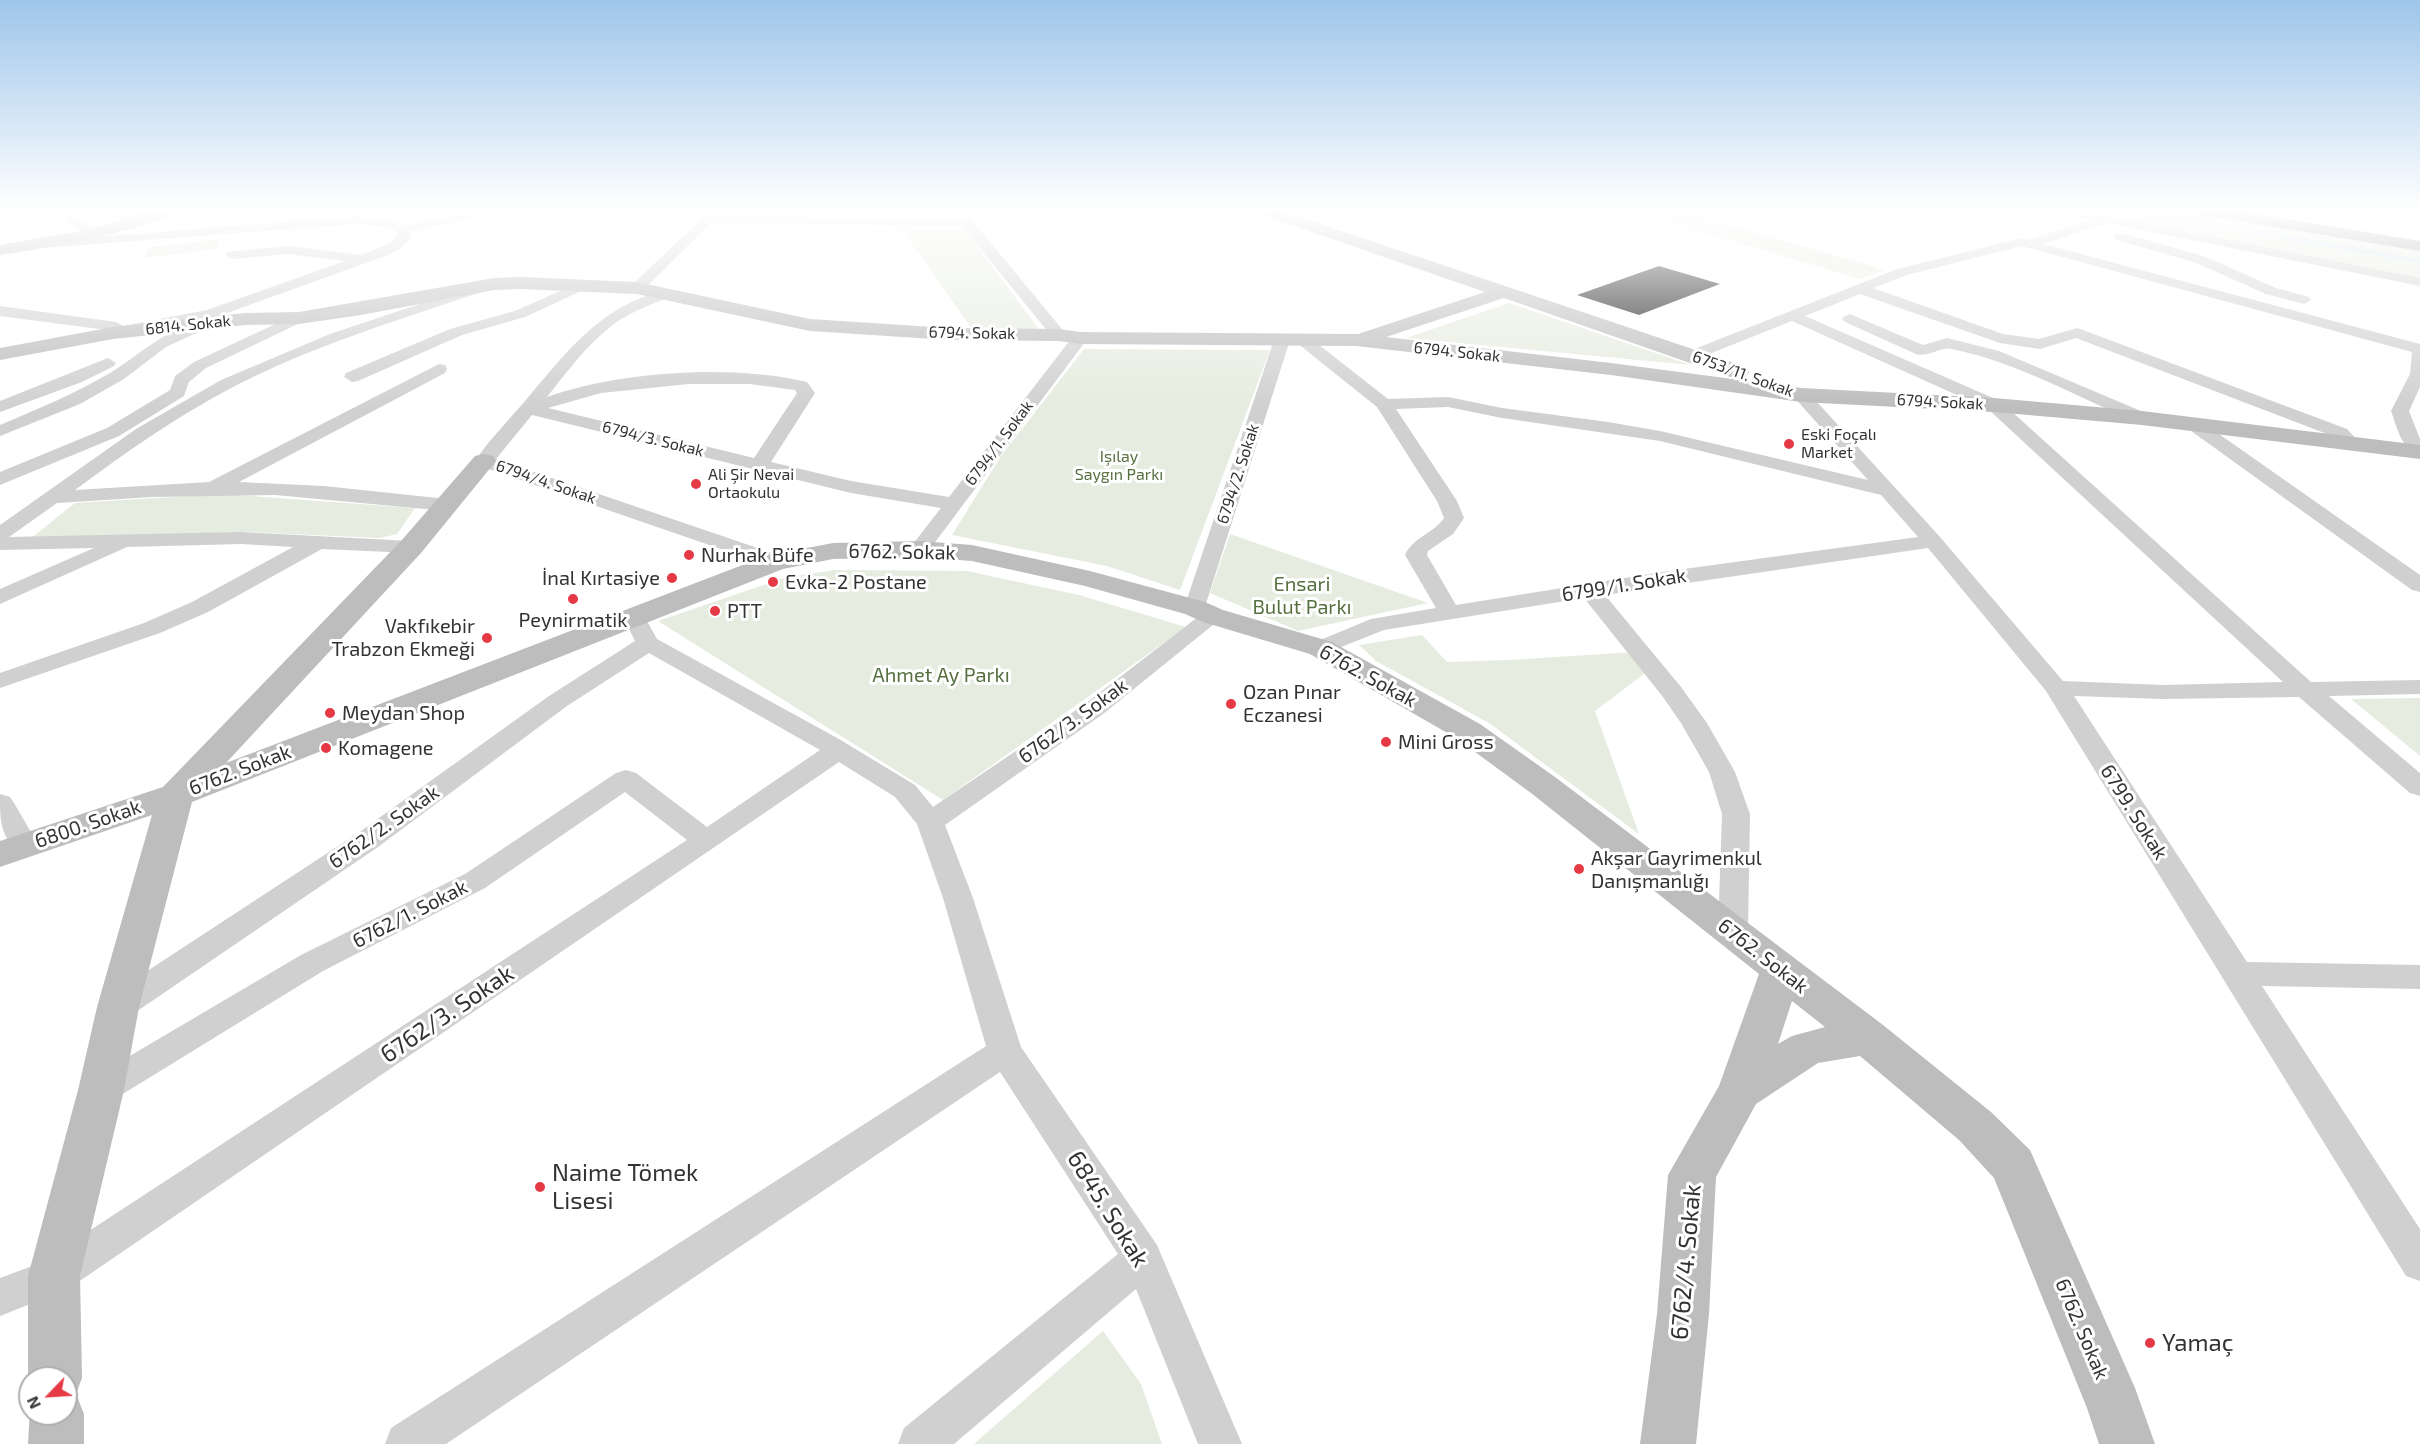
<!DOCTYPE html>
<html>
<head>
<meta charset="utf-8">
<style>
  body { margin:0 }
  #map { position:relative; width:2420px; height:1444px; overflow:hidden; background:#fff; font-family:"Exo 2",sans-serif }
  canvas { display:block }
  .north { position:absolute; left:18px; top:1366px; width:60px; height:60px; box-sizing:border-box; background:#fff; border:2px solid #adadad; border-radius:50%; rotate:245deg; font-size:16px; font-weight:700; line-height:24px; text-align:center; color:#333 }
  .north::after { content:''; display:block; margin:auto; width:21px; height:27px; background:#e63946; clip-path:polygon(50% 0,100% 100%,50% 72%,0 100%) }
</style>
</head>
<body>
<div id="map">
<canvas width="2420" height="1444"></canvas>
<div class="north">N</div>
</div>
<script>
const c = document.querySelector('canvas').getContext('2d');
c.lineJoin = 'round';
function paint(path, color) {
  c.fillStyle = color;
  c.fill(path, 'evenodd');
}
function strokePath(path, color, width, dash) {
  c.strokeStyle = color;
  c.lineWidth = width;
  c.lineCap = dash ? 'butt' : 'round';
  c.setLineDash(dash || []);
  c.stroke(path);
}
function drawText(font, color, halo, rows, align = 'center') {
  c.font = font + ' "Exo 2",sans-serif';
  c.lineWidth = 6;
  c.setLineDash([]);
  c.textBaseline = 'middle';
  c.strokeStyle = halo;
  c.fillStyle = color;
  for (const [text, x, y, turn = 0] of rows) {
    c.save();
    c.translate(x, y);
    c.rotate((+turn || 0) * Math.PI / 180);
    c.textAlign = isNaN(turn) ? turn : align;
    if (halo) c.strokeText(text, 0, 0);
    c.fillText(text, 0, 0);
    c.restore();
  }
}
const green = new Path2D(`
  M 1622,208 L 1671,208 L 1885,270 L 1860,279 Z
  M 2062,208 L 2167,208 L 2420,251 L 2420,279 Z
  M 900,227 L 964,228 L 1040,331 L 972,329 Z
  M 220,239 L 217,249 L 144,258 L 149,247 Z
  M 1509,303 L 1691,365 L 1406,338 Z
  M 1084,349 L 1270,350 L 1180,590 L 1107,566 L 952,535 L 1001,456 Z
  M 223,494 L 415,508 L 397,534 L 380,538 L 248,532 L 30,539 L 75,503 Z
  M 1230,534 L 1428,603 L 1298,631 L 1210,593 Z
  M 834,570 L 967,571 L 1079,595 L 1186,627 L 943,800 L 658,621 L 784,578 Z
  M 1422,635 L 1447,662 L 1509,660 L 1635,652 L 1649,670 L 1595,711 L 1639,834 L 1489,723 L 1376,661 L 1359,645 Z
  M 2420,698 L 2420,756 L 2351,699 Z
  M 1103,1331 L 1141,1384 L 1162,1444 L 974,1444 Z`);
const stream = new Path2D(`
  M 2116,208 L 2420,261`);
const building = new Path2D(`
  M 1659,266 L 1720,284 L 1639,315 L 1577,295 Z`);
const street = new Path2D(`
  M 67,208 L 81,208 L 75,217 L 98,231 L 100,234 L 96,237 L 357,216 L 386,219 L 404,225 L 487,208 L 511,208 L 505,212 L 410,231 L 410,239 L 400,249 L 388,255 L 216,317 L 113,338 L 107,336 L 107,330 L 0,316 L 0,306 L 116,322 L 123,326 L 207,310 L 345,261 L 288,254 L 232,259 L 225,255 L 227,252 L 288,246 L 362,255 L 390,243 L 398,235 L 397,231 L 384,227 L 357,224 L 31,249 L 29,246 L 36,242 L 91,238 L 65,221 L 63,213 Z
  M 708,208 L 720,208 L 716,215 L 971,219 L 1067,335 L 1059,340 L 1053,338 L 962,226 L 711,223 L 642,291 L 632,291 L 630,288 L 632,285 L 703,217 Z
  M 2045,208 L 2069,208 L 2420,278 L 2420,286 L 2107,223 L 2043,244 L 2420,344 L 2420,387 L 2409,411 L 2420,439 L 2420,455 C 2401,450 2397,427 2391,411 L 2410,374 L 2412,352 L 2022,246 L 1907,275 L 1873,288 L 2003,334 L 2039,339 L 2077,328 L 2083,330 L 2347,429 L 2361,444 L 2359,448 C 2347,451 2342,445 2335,437 L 2076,338 L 2040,349 L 2000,343 L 1860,294 L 1805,316 L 2000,401 L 2311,682 L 2420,680 L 2420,694 L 2329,696 L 2420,773 L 2420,796 L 2410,793 L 2299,697 L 2163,699 L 2074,696 L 2247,962 L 2420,965 L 2420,989 L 2262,986 L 2420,1229 L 2420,1281 L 2406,1276 L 2046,691 L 1928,548 L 1605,595 L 1681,687 L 1707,723 L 1735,772 L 1750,814 L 1748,932 L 1744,940 L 1733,943 L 1722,940 L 1718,932 L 1722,814 L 1709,772 L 1681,723 L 1663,697 L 1584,598 L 1384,630 L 1321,655 L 1313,653 L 1309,648 L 1313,643 L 1371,619 L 1436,608 L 1405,555 C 1413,537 1433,534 1444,518 L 1437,501 L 1377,407 L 1297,343 L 1295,340 L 1303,335 L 1309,337 L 1388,399 L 1448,397 L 1502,408 L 1608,422 L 1660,431 L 1868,480 L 1792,395 L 1795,391 L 1807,391 L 1940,537 L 2063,681 L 2163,685 L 2283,682 L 1988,409 L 1792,321 L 1709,354 L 1703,356 L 1695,351 L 1697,348 L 1897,269 L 2022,238 L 2029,240 L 2091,220 L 2047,211 ZM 1448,407 L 1502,418 L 1660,441 L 1881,495 L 1918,537 L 1662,572 L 1456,605 L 1427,555 L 1428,551 L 1453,534 L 1464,518 L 1457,501 L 1396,409 Z
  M 2121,233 L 2204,256 L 2276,288 L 2309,297 L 2311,300 L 2304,304 L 2266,294 L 2194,262 L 2116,240 L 2114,237 L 2116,234 Z
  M 585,280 L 592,284 L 590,287 L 525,317 L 462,335 L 358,381 L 352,382 L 344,377 L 346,373 L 450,329 L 515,311 Z
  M 485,282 L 490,283 L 492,286 L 490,289 C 403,319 313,345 231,388 C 176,417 125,453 75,490 L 209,482 L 439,364 L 445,365 L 447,369 L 445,373 L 239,482 L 324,486 L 447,499 L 454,501 L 457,505 L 454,509 L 447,511 L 275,495 L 152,497 L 57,503 L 9,537 L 241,532 L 411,541 L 418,543 L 422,547 L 418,551 L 411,553 L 322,549 L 208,612 L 160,633 L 0,688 L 0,673 L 144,623 L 192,602 L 293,547 L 241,544 L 127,547 L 0,604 L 0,589 L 94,548 L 0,550 L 0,525 L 136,429 L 221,380 L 330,334 Z
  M 666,290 L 671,291 L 673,294 L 671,297 C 650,305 626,313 609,328 C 585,347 566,373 547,397 C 620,371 732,364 807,382 L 815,393 L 771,462 L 851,481 L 949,497 L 1074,335 L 1080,333 L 1088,338 L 927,553 L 920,555 L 913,553 L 909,549 L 941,508 L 851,493 L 532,415 L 496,459 L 784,557 L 787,562 L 784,567 L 776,568 L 477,465 L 475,461 C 489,440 508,421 525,401 C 567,352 599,306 666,290 ZM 689,384 L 750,384 L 795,390 L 797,393 L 754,458 L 548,408 L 601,393 Z
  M 299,313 L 307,318 L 304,321 L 206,368 L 189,382 L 184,396 L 119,436 L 0,485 L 0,472 L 107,428 L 170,390 L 175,376 L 194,362 Z
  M 1850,314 L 1923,345 L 1947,338 L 1999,351 L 2148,414 L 2151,418 L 2148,422 L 2136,422 C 2076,396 2016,362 1952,349 C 1940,346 1929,358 1916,354 L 1845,322 L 1842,319 L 1845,316 Z
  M 198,322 L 203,324 L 206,327 L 203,330 L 166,347 L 124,379 L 80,404 L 0,436 L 0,425 C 38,409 74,394 110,373 C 139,355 163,331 198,322 Z
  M 1282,335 L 1290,340 L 1203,613 L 1213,609 L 1221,611 L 1224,616 L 1103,714 L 945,825 L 973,898 L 1021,1047 L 1157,1245 L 1242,1444 L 1198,1444 L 1136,1289 L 954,1444 L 898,1444 L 904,1428 L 1118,1254 L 1000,1072 L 446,1444 L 385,1444 L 391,1428 L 986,1046 L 943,898 L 917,824 L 895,797 L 839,762 L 68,1289 L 0,1316 L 0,1278 L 40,1263 L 687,840 L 625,792 L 485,888 L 323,971 L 113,1100 L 101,1104 L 89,1100 L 84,1090 L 89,1080 L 301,955 L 465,874 L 616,773 L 626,770 L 636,773 L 707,827 L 820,750 L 649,653 L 567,706 L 378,847 L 130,1016 L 118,1020 L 106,1016 L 102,1007 L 106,998 L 358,833 L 549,696 L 635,641 L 623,617 L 626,612 L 634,610 L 642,612 L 657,639 L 839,739 L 915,785 L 933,807 L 1085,704 L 1203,613 L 1195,615 L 1187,613 L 1184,608 L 1274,340 Z
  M 108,358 L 116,363 L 114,366 L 82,382 L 0,412 L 0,401 Z
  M 2193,419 L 2199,420 L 2420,575 L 2420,592 L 2412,590 L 2187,428 L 2184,424 L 2187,420 Z
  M 0,794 L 10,797 L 14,803 L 39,846 L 35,853 L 25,856 L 15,853 C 0,827 0,824 0,794 Z`);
const secondary = new Path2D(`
  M 158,208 L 181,208 C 165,228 31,251 0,255 L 0,245 L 87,230 Z
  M 1249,208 L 1273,208 L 1746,367 L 1749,372 L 1746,377 L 1738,378 L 1730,377 L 1504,298 L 1386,337 L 1611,363 L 1801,388 L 1994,398 L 2142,411 L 2420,445 L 2420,459 L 2142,425 L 1994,412 L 1801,402 L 1611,375 L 1356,346 L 1080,344 L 1059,341 L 949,340 L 810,331 L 637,294 L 521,289 L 494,290 L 361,315 L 299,324 L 245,325 L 113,339 L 0,360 L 0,348 L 113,327 L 245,313 L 299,312 L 494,278 L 521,277 L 637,282 L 810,319 L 949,328 L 1059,329 L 1080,332 L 1358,334 L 1485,292 L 1251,211 Z
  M 484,454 L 493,456 L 496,461 L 421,553 L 226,763 L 766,556 L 833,543 L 920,541 L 972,545 L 1090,571 L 1205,602 L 1223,610 L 1332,642 L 1480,724 L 1555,777 L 1883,1025 L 1991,1112 L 2030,1150 L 2135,1388 L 2155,1444 L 2099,1444 L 2087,1408 L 1994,1178 L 1959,1140 L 1860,1056 L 1818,1063 L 1756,1104 L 1716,1177 L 1709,1314 L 1696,1444 L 1640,1444 L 1657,1314 L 1668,1175 L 1719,1086 L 1759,974 L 1531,793 L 1456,738 L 1310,654 L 1203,622 L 1185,614 L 1085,586 L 972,561 L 920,557 L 833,559 L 783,569 L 192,802 L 139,1007 L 124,1090 L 80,1276 L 82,1378 L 76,1394 L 84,1414 L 84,1444 L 28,1444 L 30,1409 L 30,1414 L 66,1414 L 66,1378 L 30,1378 L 30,1384 L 28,1378 L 28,1276 L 78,1090 L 97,1007 L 152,815 L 0,867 L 0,841 L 163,787 L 401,541 L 475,456 ZM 1792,1001 L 1825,1027 L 1792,1036 L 1778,1044 Z`);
const highway = new Path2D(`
  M 2182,208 L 2219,208 L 2420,241 L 2420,251 L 2190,213 Z`);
const markers = [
  [1789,444,6,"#e63946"],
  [696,484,6,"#e63946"],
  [689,555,6,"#e63946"],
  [672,578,6,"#e63946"],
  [773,582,6,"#e63946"],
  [573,599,6,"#e63946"],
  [715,611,6,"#e63946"],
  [487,638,6,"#e63946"],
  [1231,704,6,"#e63946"],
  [330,713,6,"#e63946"],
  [1386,742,6,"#e63946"],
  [326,748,6,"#e63946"],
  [1579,869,6,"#e63946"],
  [540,1187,6,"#e63946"],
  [2150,1343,6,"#e63946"]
];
const farStreetnames = [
  ["6814. Sokak",188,325,-6],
  ["6794. Sokak",972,333,1],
  ["6794. Sokak",1457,352,6],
  ["6753/11. Sokak",1743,374,20],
  ["6794. Sokak",1940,402,3],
  ["6794/3. Sokak",653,439,14],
  ["6794/1. Sokak",999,443,-53],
  ["6794/2. Sokak",1238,474,-72],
  ["6794/4. Sokak",546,482,19]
];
const farPoinames = [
  ["Eski Foçalı",1801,435],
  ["Market",1801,453],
  ["Ali Şir Nevai",708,475],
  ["Ortaokulu",708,493]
];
const farParknames = [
  ["Işılay",1119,457],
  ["Saygın Parkı",1119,475]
];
const streetNames = [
  ["6762. Sokak",902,552,1],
  ["6799/1. Sokak",1624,585,-9],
  ["6762. Sokak",1368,676,29],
  ["6762/3. Sokak",1073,721,-36],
  ["6762. Sokak",240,770,-21],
  ["6799. Sokak",2134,812,58],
  ["6800. Sokak",88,824,-19],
  ["6762/2. Sokak",384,827,-35],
  ["6762/1. Sokak",410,914,-27],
  ["6762. Sokak",1763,956,38],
  ["6762. Sokak",2082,1329,67]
];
const poiNames = [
  ["Nurhak Büfe",701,555],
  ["İnal Kırtasiye",660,578,"right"],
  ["Evka-2 Postane",785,582],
  ["PTT",727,611],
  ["Peynirmatik",573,620,"center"],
  ["Vakfıkebir",475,626,"right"],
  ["Trabzon Ekmeği",475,649,"right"],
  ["Ozan Pınar",1243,692],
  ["Eczanesi",1243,715],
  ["Meydan Shop",342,713],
  ["Mini Gross",1398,742],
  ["Komagene",338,748],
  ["Akşar Gayrimenkul",1591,858],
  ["Danışmanlığı",1591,881]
];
const parkNames = [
  ["Ensari",1302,584],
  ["Bulut Parkı",1302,607],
  ["Ahmet Ay Parkı",941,675]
];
const nearStreetnames = [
  ["6762/3. Sokak",447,1014,-34],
  ["6845. Sokak",1108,1209,58],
  ["6762/4. Sokak",1686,1262,-85]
];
const nearPoinames = [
  ["Naime Tömek",552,1173],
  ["Lisesi",552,1201],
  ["Yamaç",2162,1343]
];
paint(green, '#e6ecdf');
strokePath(stream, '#cfe2ee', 4.5);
paint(building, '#1a1a1a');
paint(street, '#d0d0d0');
paint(secondary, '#bdbdbd');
paint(highway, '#9a9a9a');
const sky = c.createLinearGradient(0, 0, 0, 410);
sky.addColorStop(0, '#9ec6ea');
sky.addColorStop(0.51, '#fff');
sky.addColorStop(1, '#ffffff00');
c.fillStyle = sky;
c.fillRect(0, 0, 2420, 410);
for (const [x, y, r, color] of markers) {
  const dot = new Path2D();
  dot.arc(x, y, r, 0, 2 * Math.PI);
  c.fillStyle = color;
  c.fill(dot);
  strokePath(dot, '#fff', 2);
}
drawText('16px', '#333', '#fff', farStreetnames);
drawText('16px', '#333', '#fff', farPoinames, 'left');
drawText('16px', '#56703f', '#fff', farParknames);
drawText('20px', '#333', '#fff', streetNames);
drawText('20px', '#333', '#fff', poiNames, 'left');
drawText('20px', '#56703f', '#fff', parkNames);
drawText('24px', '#333', '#fff', nearStreetnames);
drawText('24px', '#333', '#fff', nearPoinames, 'left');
</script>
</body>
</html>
